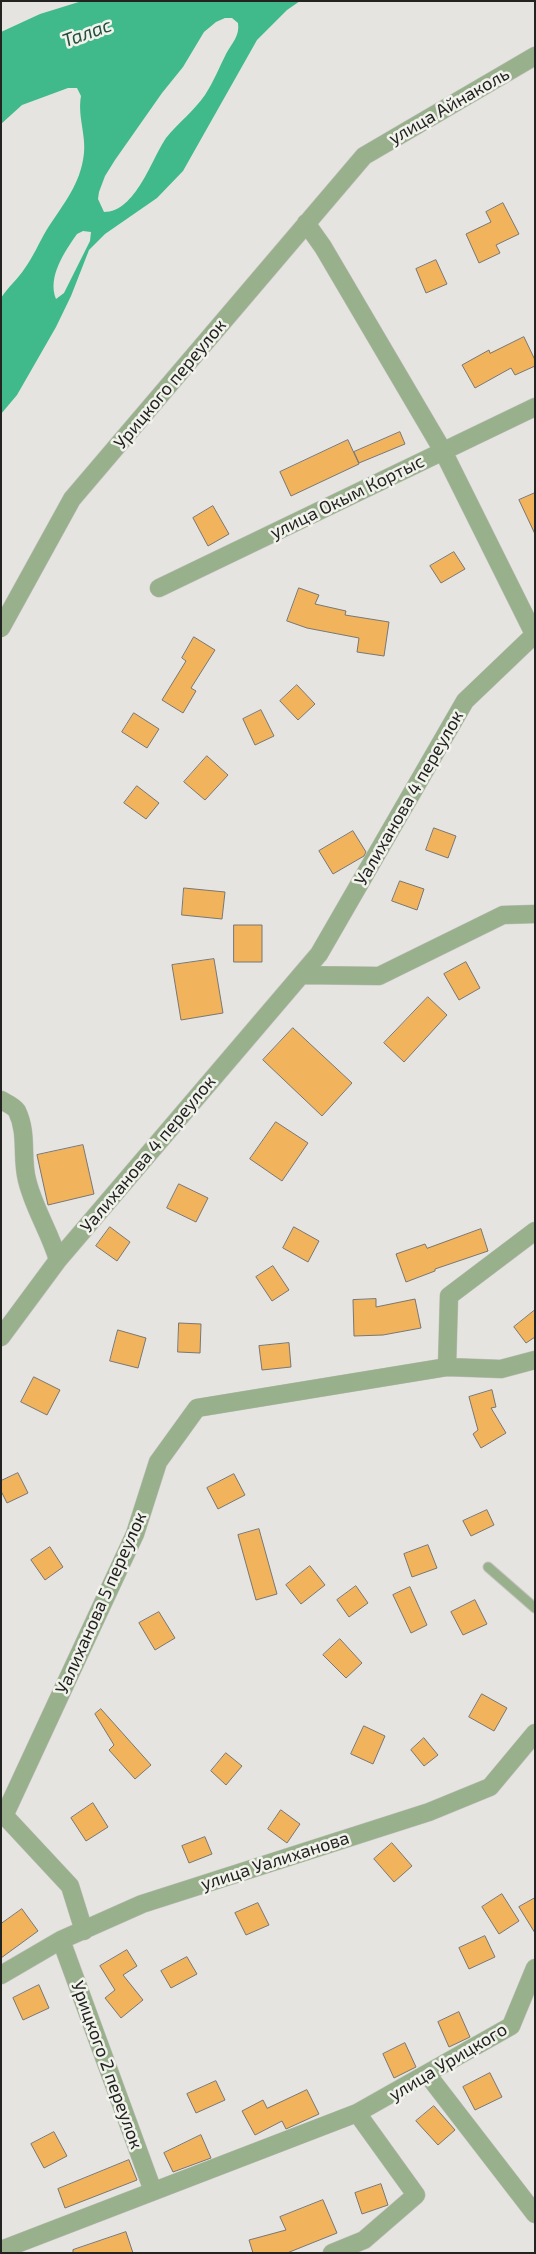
<!DOCTYPE html>
<html>
<head>
<meta charset="utf-8">
<style>
  body { margin:0 }
  #map { position:relative; width:536px; height:2254px; overflow:hidden; background:#e5e4e0; font-family:"Exo 2",sans-serif }
  canvas { display:block }
  .frame { position:absolute; inset:0; border:2px solid #232321; pointer-events:none }
</style>
</head>
<body>
<div id="map">
<canvas width="536" height="2254"></canvas>
<div class="frame"></div>
</div>
<script>
const c = document.querySelector('canvas').getContext('2d');
c.lineJoin = 'round';
function paint(path, color) {
  c.fillStyle = color;
  c.fill(path, 'evenodd');
}
function strokePath(path, color, width, dash) {
  c.strokeStyle = color;
  c.lineWidth = width;
  c.lineCap = dash ? 'butt' : 'round';
  c.setLineDash(dash || []);
  c.stroke(path);
}
function drawText(font, color, halo, rows, align = 'center') {
  c.font = font + ' "Exo 2",sans-serif';
  c.lineWidth = 5;
  c.setLineDash([]);
  c.textBaseline = 'middle';
  c.strokeStyle = halo;
  c.fillStyle = color;
  for (const [text, x, y, turn = 0] of rows) {
    c.save();
    c.translate(x, y);
    c.rotate((+turn || 0) * Math.PI / 180);
    c.textAlign = isNaN(turn) ? turn : align;
    if (halo) c.strokeText(text, 0, 0);
    c.fillText(text, 0, 0);
    c.restore();
  }
}
const water = new Path2D(`
  M 82,1 L 300,1 L 287,10 L 257,40 L 183,171 L 157,198 L 105,234 L 89,250 L 71,296 L 56,327 L 17,395 L 1,414 L 1,298 C 8,287 18,279 25,268 C 33,257 39,243 46,231 C 61,207 78,188 83,160 C 88,138 77,118 81,96 L 77,88 L 68,88 L 22,105 L 1,124 L 1,32 L 40,14 ZM 225,18 L 232,18 L 238,23 C 240,36 232,43 226,54 C 219,68 214,81 205,95 C 194,111 178,123 166,138 C 152,158 136,212 104,212 L 98,199 L 99,192 L 105,176 L 115,160 L 162,93 L 183,67 L 204,32 L 216,22 ZM 83,231 L 91,232 L 90,241 L 64,293 L 56,299 C 47,277 65,251 77,234 Z`);
const building = new Path2D(`
  M 503,203 L 519,234 L 496,245 L 500,253 L 479,263 L 466,234 L 491,222 L 486,212 Z
  M 436,260 L 447,284 L 426,293 L 416,269 Z
  M 524,337 L 535,360 L 535,366 L 515,375 L 511,368 L 475,388 L 462,365 L 489,350 L 490,353 Z
  M 400,432 L 405,444 L 359,463 L 354,452 Z
  M 348,440 L 359,464 L 291,496 L 280,472 Z
  M 535,493 L 535,534 L 519,500 Z
  M 213,506 L 229,534 L 208,546 L 193,518 Z
  M 454,552 L 465,569 L 441,583 L 430,566 Z
  M 299,588 L 319,595 L 315,604 L 346,611 L 345,615 L 389,622 L 384,656 L 357,652 L 359,638 L 307,628 L 287,621 Z
  M 194,637 L 215,650 L 191,688 L 196,691 L 183,713 L 162,700 L 186,661 L 182,658 Z
  M 297,685 L 315,704 L 298,720 L 280,701 Z
  M 261,710 L 274,736 L 255,745 L 243,719 Z
  M 134,713 L 159,729 L 147,748 L 122,732 Z
  M 207,756 L 228,775 L 205,800 L 184,782 Z
  M 137,786 L 159,803 L 146,819 L 124,803 Z
  M 434,828 L 456,836 L 448,858 L 426,850 Z
  M 353,831 L 366,852 L 364,856 L 333,874 L 319,851 Z
  M 400,881 L 424,889 L 417,910 L 392,901 Z
  M 184,888 L 225,892 L 222,919 L 182,915 Z
  M 234,925 L 262,925 L 262,962 L 234,962 Z
  M 214,959 L 223,1013 L 181,1020 L 172,965 Z
  M 466,962 L 480,988 L 459,1000 L 444,974 Z
  M 428,997 L 447,1015 L 404,1062 L 384,1043 Z
  M 293,1028 L 352,1083 L 322,1116 L 263,1060 Z
  M 276,1122 L 308,1143 L 282,1181 L 250,1159 Z
  M 83,1145 L 94,1194 L 48,1205 L 37,1155 Z
  M 179,1184 L 208,1198 L 196,1222 L 167,1208 Z
  M 110,1227 L 130,1242 L 117,1261 L 96,1246 Z
  M 294,1227 L 319,1241 L 308,1262 L 283,1248 Z
  M 481,1229 L 488,1251 L 435,1269 L 435,1271 L 406,1282 L 396,1254 L 425,1244 L 427,1248 Z
  M 273,1266 L 289,1290 L 272,1301 L 256,1277 Z
  M 376,1299 L 376,1307 L 415,1299 L 421,1328 L 383,1335 L 354,1336 L 353,1300 Z
  M 535,1310 L 535,1337 L 526,1343 L 514,1327 Z
  M 179,1323 L 201,1324 L 200,1353 L 178,1352 Z
  M 118,1330 L 146,1338 L 138,1368 L 110,1361 Z
  M 289,1343 L 291,1367 L 262,1370 L 259,1346 Z
  M 34,1377 L 60,1390 L 47,1415 L 21,1402 Z
  M 492,1390 L 496,1407 L 491,1408 L 506,1433 L 481,1448 L 473,1434 L 478,1430 L 469,1397 Z
  M 18,1473 L 28,1493 L 7,1503 L 1,1491 L 1,1481 Z
  M 234,1474 L 245,1495 L 218,1509 L 207,1488 Z
  M 487,1510 L 494,1525 L 471,1536 L 463,1521 Z
  M 259,1529 L 277,1594 L 256,1600 L 238,1535 Z
  M 428,1545 L 437,1568 L 412,1577 L 404,1554 Z
  M 50,1547 L 63,1567 L 45,1580 L 31,1560 Z
  M 310,1566 L 325,1585 L 301,1604 L 286,1585 Z
  M 356,1586 L 368,1603 L 349,1617 L 337,1600 Z
  M 410,1587 L 427,1625 L 411,1633 L 393,1595 Z
  M 475,1600 L 487,1624 L 463,1635 L 451,1612 Z
  M 159,1612 L 175,1638 L 155,1650 L 139,1623 Z
  M 340,1639 L 362,1663 L 346,1678 L 323,1655 Z
  M 482,1694 L 507,1708 L 494,1731 L 469,1717 Z
  M 101,1709 L 151,1765 L 135,1779 L 109,1750 L 114,1745 L 95,1714 Z
  M 364,1726 L 385,1736 L 373,1764 L 351,1754 Z
  M 424,1738 L 438,1755 L 424,1766 L 411,1750 Z
  M 226,1753 L 242,1766 L 226,1785 L 211,1771 Z
  M 93,1803 L 108,1827 L 86,1841 L 71,1818 Z
  M 281,1810 L 300,1824 L 287,1843 L 268,1829 Z
  M 205,1837 L 212,1854 L 189,1863 L 182,1846 Z
  M 392,1843 L 412,1866 L 394,1882 L 374,1859 Z
  M 502,1894 L 519,1921 L 499,1934 L 482,1907 Z
  M 535,1898 L 535,1933 L 519,1907 Z
  M 258,1903 L 269,1925 L 246,1935 L 235,1913 Z
  M 22,1909 L 38,1931 L 1,1958 L 1,1924 Z
  M 485,1936 L 495,1957 L 469,1969 L 459,1948 Z
  M 127,1950 L 137,1966 L 123,1975 L 143,2000 L 121,2018 L 105,1998 L 115,1990 L 100,1966 Z
  M 187,1957 L 197,1974 L 171,1988 L 161,1971 Z
  M 39,1985 L 49,2008 L 23,2020 L 13,1998 Z
  M 459,2012 L 470,2037 L 449,2047 L 438,2022 Z
  M 405,2043 L 416,2067 L 394,2078 L 383,2054 Z
  M 490,2073 L 502,2097 L 475,2110 L 463,2087 Z
  M 216,2081 L 225,2100 L 196,2113 L 187,2094 Z
  M 307,2090 L 319,2114 L 286,2129 L 282,2121 L 255,2135 L 242,2111 L 263,2100 L 267,2108 Z
  M 434,2106 L 455,2130 L 438,2145 L 416,2121 Z
  M 54,2132 L 67,2156 L 44,2168 L 31,2144 Z
  M 201,2135 L 211,2158 L 173,2172 L 164,2153 Z
  M 129,2160 L 137,2180 L 65,2208 L 58,2189 Z
  M 381,2184 L 388,2205 L 362,2214 L 355,2193 Z
  M 323,2200 L 337,2233 L 287,2253 L 253,2253 L 249,2240 L 286,2230 L 280,2217 Z
  M 126,2232 L 133,2253 L 73,2253 L 73,2250 Z`);
const service = new Path2D(`
  M 488,1567 L 535,1608`);
const minor = new Path2D(`
  M 306,223 L 323,247 L 443,451 L 535,636
  M 159,588 L 535,407
  M 1,628 L 72,499 L 364,156 L 535,56
  M 301,975 L 379,976 L 503,915 L 535,914
  M 1,1100 C 6,1103 14,1106 17,1111 C 28,1134 21,1157 27,1180 C 34,1209 50,1232 58,1260
  M 1,1337 L 58,1260 L 319,954 L 465,701 L 535,634
  M 447,1367 L 449,1296 L 535,1231
  M 1,1812 L 70,1886 L 84,1931
  M 5,1814 L 135,1534 L 158,1462 L 197,1408 L 447,1367 L 501,1369 L 535,1360
  M 61,1940 L 153,2191
  M 1,1975 L 61,1940 L 142,1904 L 429,1812 L 490,1787 L 535,1733
  M 427,2074 L 535,2214
  M 1,2250 L 357,2113 L 511,2026 L 535,1968
  M 332,2253 L 364,2240 L 416,2195 L 357,2113`);
const streetNames = [
  ["улица Айнаколь",449,106,-30],
  ["Урицкого переулок",170,384,-50],
  ["улица Окым Кортыс",347,497,-26],
  ["Уалиханова 4 переулок",409,798,-60],
  ["Уалиханова 4 переулок",148,1154,-50],
  ["Уалиханова 5 переулок",101,1603,-66],
  ["улица Уалиханова",275,1861,-18],
  ["улица Урицкого",448,2062,-31],
  ["Урицкого 2 переулок",107,2065,70]
];
const waterNames = [
  ["Талас",87,33,-20]
];
paint(water, '#40b98b');
paint(building, '#f1b35b');
strokePath(building, '#797673', 1);
strokePath(service, '#c2c1be', 11);
strokePath(minor, '#c2c1be', 19);
strokePath(service, '#99b08c', 9);
strokePath(minor, '#99b08c', 18);
drawText('18px', '#232321', '#f2f2ed', streetNames);
drawText('italic 19px', '#22523f', '#f2f2ed', waterNames);
</script>
</body>
</html>
